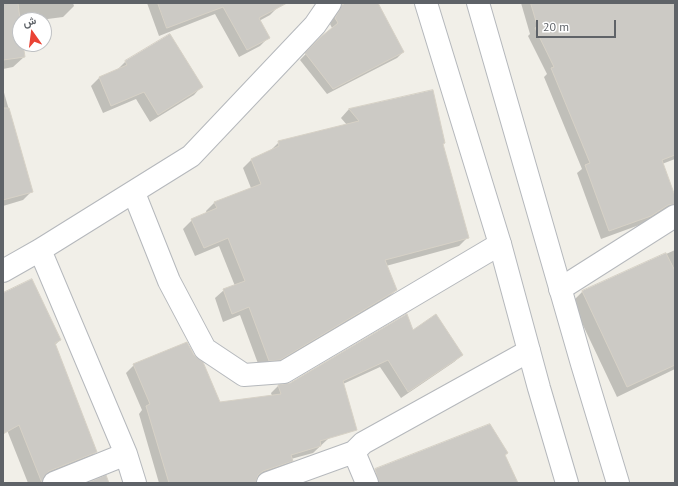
<!DOCTYPE html>
<html>
<head>
<meta charset="utf-8">
<style>
  body { margin:0 }
  #map { position:relative; width:678px; height:486px; overflow:hidden; background:#f1efe8; font-family:"PT Sans",Vazirmatn,sans-serif }
  canvas { display:block }
  .frame { position:absolute; inset:0; border:4px solid #5f6368; pointer-events:none }
  .north { position:absolute; left:12px; top:12px; width:40px; height:40px; box-sizing:border-box; background:#fff; border:1px solid #bfc1c3; border-radius:50%; rotate:346deg; font-size:11px; font-weight:700; line-height:16px; text-align:center; color:#5f6368 }
  .north::after { content:''; display:block; margin:auto; width:14px; height:18px; background:#ea4335; clip-path:polygon(50% 0,100% 100%,50% 72%,0 100%) }
  .scale { position:absolute; left:536px; top:20px; width:80px; height:18px; box-sizing:border-box; border:2px solid #5f6368; border-top:0; padding-left:5px; font-size:12px; line-height:14px; white-space:nowrap; color:#5f6368; -webkit-text-stroke:3px #fff; paint-order:stroke }
</style>
</head>
<body>
<div id="map">
<canvas width="678" height="486"></canvas>
<div class="frame"></div>
<div class="north">ش</div>
<div class="scale">20 m</div>
</div>
<script>
const c = document.querySelector('canvas').getContext('2d');
c.lineJoin = 'round';
function paint(path, color) {
  c.fillStyle = color;
  c.fill(path, 'evenodd');
}
function strokePath(path, color, width, dash) {
  c.strokeStyle = color;
  c.lineWidth = width;
  c.lineCap = dash ? 'butt' : 'round';
  c.setLineDash(dash || []);
  c.stroke(path);
}
const shadow = new Path2D(`
  M 3,3 L 73,3 L 74,6 L 63,17 L 40,20 L 20,20 L 20,44 L 22,44 L 24,57 L 13,67 L 3,69 Z
  M 147,3 L 276,3 L 278,7 L 270,15 L 259,21 L 268,38 L 260,46 L 239,57 L 215,14 L 159,36 Z
  M 348,3 L 377,3 L 403,52 L 397,58 L 327,94 L 300,60 L 323,36 L 332,28 L 330,24 L 337,12 L 343,6 Z
  M 521,3 L 675,3 L 675,159 L 662,164 L 675,199 L 675,206 L 642,224 L 601,239 L 577,173 L 582,169 L 544,77 L 547,74 L 528,36 L 530,34 Z
  M 169,35 L 201,87 L 194,95 L 150,122 L 136,99 L 103,113 L 91,86 L 99,78 L 117,70 L 125,62 Z
  M 3,89 L 32,191 L 23,200 L 3,206 Z
  M 432,91 L 442,144 L 468,237 L 459,246 L 386,266 L 396,290 L 387,299 L 271,368 L 260,369 L 240,315 L 223,322 L 215,298 L 224,290 L 235,286 L 219,246 L 195,256 L 183,229 L 192,220 L 207,214 L 206,211 L 214,203 L 251,188 L 243,168 L 251,160 L 270,151 L 279,142 L 347,125 L 341,118 L 349,109 Z
  M 675,250 L 675,369 L 617,397 L 572,302 L 582,292 Z
  M 3,294 L 60,340 L 55,345 L 96,452 L 86,462 L 41,480 L 41,483 L 28,483 L 3,420 Z
  M 412,331 L 462,355 L 454,362 L 401,398 L 380,367 L 343,384 L 330,437 L 313,453 L 291,459 L 292,461 L 284,468 L 256,478 L 255,483 L 159,483 L 139,414 L 142,410 L 126,373 L 134,365 L 219,403 L 272,396 L 271,393 L 278,386 L 291,384 Z
  M 504,456 L 517,483 L 377,483 L 374,475 L 381,468 Z`);
const building = new Path2D(`
  M 3,3 L 18,3 L 20,20 L 20,44 L 23,44 L 25,57 L 3,60 Z
  M 158,3 L 287,3 L 259,18 L 270,38 L 247,50 L 223,7 L 167,28 Z
  M 346,3 L 378,3 L 404,52 L 333,89 L 305,53 L 322,36 L 338,23 L 335,18 L 342,5 Z
  M 531,3 L 675,3 L 675,155 L 662,160 L 675,196 L 675,204 L 668,205 L 651,216 L 609,231 L 585,165 L 590,163 L 551,68 L 554,67 L 535,28 L 537,26 Z
  M 170,34 L 203,87 L 158,115 L 144,92 L 111,106 L 99,77 L 127,65 L 125,61 Z
  M 433,90 L 445,143 L 443,144 L 469,238 L 385,260 L 397,290 L 280,360 L 269,361 L 249,307 L 232,314 L 223,289 L 245,281 L 228,238 L 204,248 L 191,219 L 217,208 L 214,202 L 261,184 L 251,159 L 279,146 L 278,141 L 359,121 L 349,109 Z
  M 3,108 L 9,108 L 33,192 L 3,200 Z
  M 666,253 L 675,271 L 675,365 L 627,387 L 582,291 Z
  M 32,279 L 61,340 L 55,343 L 97,452 L 49,471 L 44,476 L 42,483 L 19,425 L 3,434 L 3,293 Z
  M 407,314 L 413,330 L 436,314 L 463,355 L 408,392 L 388,360 L 343,381 L 357,430 L 320,441 L 321,446 L 291,455 L 293,461 L 263,471 L 258,475 L 256,483 L 169,483 L 146,406 L 150,404 L 133,364 L 187,342 L 194,355 L 203,362 L 220,402 L 281,394 L 278,385 L 290,383 Z
  M 490,424 L 508,453 L 505,455 L 518,483 L 379,483 L 375,469 Z
  M 106,475 L 109,483 L 87,483 Z`);
const minor = new Path2D(`
  M 134,193 L 169,281 L 205,349 L 244,375 L 284,372 L 500,244
  M 40,250 L 126,454 L 135,483
  M 3,271 L 40,250 L 191,156 L 315,25 L 330,3
  M 560,289 L 675,216
  M 354,452 L 367,483
  M 54,483 L 126,454
  M 268,483 L 354,452 L 363,443 L 529,351`);
const tertiary = new Path2D(`
  M 426,3 L 500,244 L 539,388 L 567,483
  M 478,3 L 582,364 L 618,483`);
paint(shadow, '#0003');
paint(building, '#cccac5');
strokePath(building, '#d6d1c6', 1);
strokePath(minor, '#b5b8bc', 24);
strokePath(tertiary, '#b5b8bc', 24);
strokePath(minor, '#fff', 22);
strokePath(tertiary, '#fff', 22);
</script>
</body>
</html>
